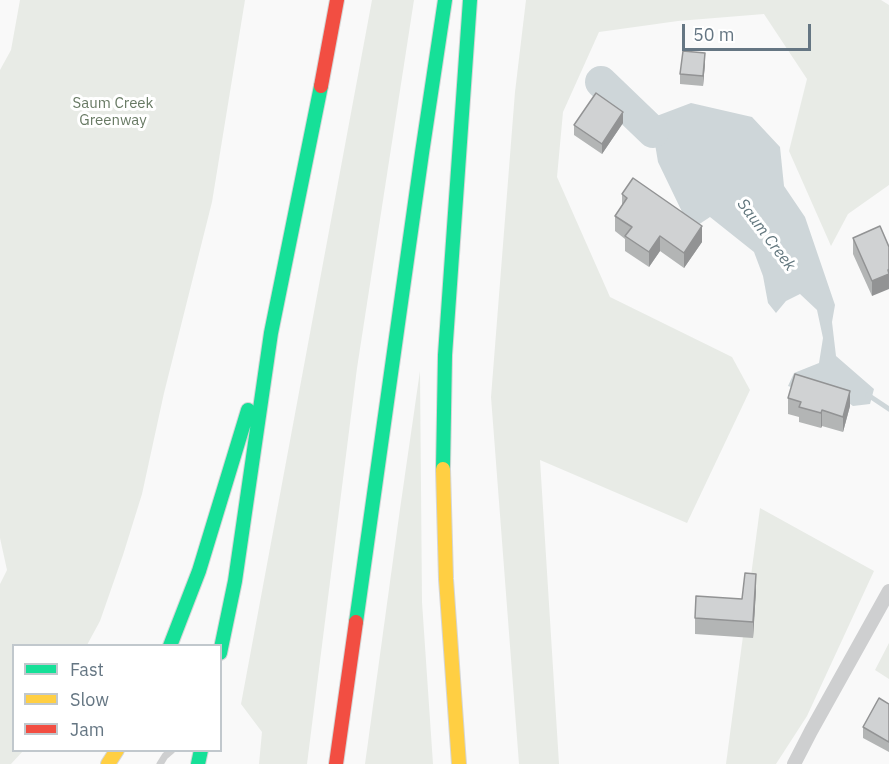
<!DOCTYPE html>
<html>
<head>
<meta charset="utf-8">
<style>
  body { margin:0 }
  #map { position:relative; width:889px; height:764px; overflow:hidden; background:#f9f9f9; font-family:"IBM Plex Sans",sans-serif }
  canvas { display:block }
  .legend { position:absolute; left:12px; top:644px; width:210px; height:108px; box-sizing:border-box; background:#fff; border:2px solid #c1c8cd; margin:0; padding:8px 10px; list-style:none; font-size:18px; color:#657683 }
  .legend li { display:flex; align-items:center; gap:12px; height:30px }
  .legend b { width:30px; border:2px solid #c1c8cd }
  .scale { position:absolute; left:682px; top:24px; width:129px; height:27px; box-sizing:border-box; border:3px solid #657683; border-top:0; padding-left:8px; font-size:18px; line-height:21px; white-space:nowrap; color:#657683; -webkit-text-stroke:4px #fff; paint-order:stroke }
</style>
</head>
<body>
<div id="map">
<canvas width="889" height="764"></canvas>
<ul class="legend">
<li><b style="height:8px;background:#16e098"></b>Fast</li>
<li><b style="height:8px;background:#ffcf43"></b>Slow</li>
<li><b style="height:8px;background:#f24e42"></b>Jam</li>
</ul>
<div class="scale">50 m</div>
</div>
<script>
const c = document.querySelector('canvas').getContext('2d');
c.lineJoin = 'round';
function paint(path, color) {
  c.fillStyle = color;
  c.fill(path, 'evenodd');
}
function strokePath(path, color, width, dash) {
  c.strokeStyle = color;
  c.lineWidth = width;
  c.lineCap = dash ? 'butt' : 'round';
  c.setLineDash(dash || []);
  c.stroke(path);
}
function drawText(font, color, halo, rows, align = 'center') {
  c.font = font + ' "IBM Plex Sans",sans-serif';
  c.lineWidth = 6;
  c.setLineDash([]);
  c.textBaseline = 'middle';
  c.strokeStyle = halo;
  c.fillStyle = color;
  for (const [text, x, y, turn = 0] of rows) {
    c.save();
    c.translate(x, y);
    c.rotate((+turn || 0) * Math.PI / 180);
    c.textAlign = isNaN(turn) ? turn : align;
    if (halo) c.strokeText(text, 0, 0);
    c.fillText(text, 0, 0);
    c.restore();
  }
}
const green = new Path2D(`
  M 20,0 L 245,0 L 212,202 L 164,393 L 142,494 L 123,555 L 100,621 L 87,645 L 14,646 L 14,750 L 23,751 L 11,764 L 0,764 L 0,584 L 7,570 L 0,538 L 0,70 L 11,50 Z
  M 372,0 L 414,0 L 357,368 L 307,764 L 259,764 L 262,732 L 241,704 Z
  M 526,0 L 881,0 L 889,5 L 889,185 L 848,214 L 831,246 L 789,151 L 807,79 L 764,14 L 678,21 L 599,32 L 563,112 L 557,177 L 610,297 L 732,357 L 750,390 L 687,523 L 540,460 L 559,764 L 519,764 L 491,397 L 515,92 Z
  M 420,371 L 422,602 L 433,764 L 365,764 L 400,509 Z
  M 760,508 L 874,571 L 807,716 L 776,764 L 726,764 Z
  M 889,643 L 889,679 L 875,670 Z`);
const water = new Path2D(`
  M 691,103 L 752,117 L 780,147 L 784,186 L 805,217 L 835,305 L 832,322 L 836,356 L 874,389 L 870,404 L 853,406 L 833,392 L 806,392 L 788,386 L 794,373 L 819,363 L 823,338 L 817,310 L 800,294 L 786,301 L 776,313 L 768,303 L 763,276 L 754,252 L 710,217 L 695,227 L 685,218 L 658,162 L 653,132 L 654,117 Z`);
const stream = new Path2D(`
  M 868,395 L 889,409`);
const river = new Path2D(`
  M 601,82 L 653,132`);
const lane = new Path2D(`
  M 160,764 L 165,756 L 172,750`);
const street = new Path2D(`
  M 794,764 L 811,731 L 889,591`);
const fast = new Path2D(`
  M 443,469 L 445,355 L 470,0
  M 356,622 L 422,153 L 445,0
  M 170,646 L 199,571 L 248,410
  M 220,653 L 235,581 L 271,333 L 321,86
  M 198,764 L 201,750`);
const slow = new Path2D(`
  M 443,469 L 446,579 L 459,764
  M 108,764 L 117,750`);
const jam = new Path2D(`
  M 321,86 L 337,0
  M 336,764 L 356,622`);
const wall = new Path2D(`
  M 705,63 L 703,86 L 680,84 L 680,74 Z
  M 623,123 L 602,154 L 574,135 L 574,125 Z
  M 622,194 L 702,242 L 684,268 L 660,251 L 649,267 L 625,251 L 625,239 L 615,231 L 615,216 L 622,206 Z
  M 853,238 L 889,247 L 872,296 L 853,254 Z
  M 788,398 L 850,406 L 843,432 L 822,426 L 821,428 L 799,422 L 799,417 L 788,414 Z
  M 756,590 L 753,638 L 695,634 L 695,618 L 742,599 Z
  M 889,704 L 889,752 L 863,738 L 863,727 Z`);
const shadedWall = new Path2D(`
  M 705,53 L 705,63 L 703,86 L 703,76 Z
  M 623,112 L 623,123 L 602,154 L 602,144 Z
  M 702,226 L 702,242 L 684,268 L 684,253 Z
  M 660,236 L 660,251 L 649,267 L 649,252 Z
  M 889,269 L 889,289 L 872,296 L 872,281 Z
  M 850,391 L 850,406 L 843,432 L 843,417 Z
  M 822,410 L 822,426 L 821,428 L 821,413 Z
  M 756,574 L 756,590 L 753,638 L 753,622 Z`);
const building = new Path2D(`
  M 683,51 L 705,53 L 703,76 L 680,74 Z
  M 596,93 L 623,112 L 602,144 L 574,125 Z
  M 633,178 L 702,226 L 684,253 L 660,236 L 649,252 L 625,236 L 632,227 L 615,216 L 627,198 L 622,194 Z
  M 880,226 L 889,247 L 889,269 L 888,270 L 889,274 L 872,281 L 853,238 Z
  M 795,374 L 850,391 L 843,417 L 822,410 L 821,413 L 799,407 L 801,402 L 788,398 Z
  M 745,573 L 756,574 L 753,622 L 695,618 L 696,596 L 742,599 Z
  M 879,698 L 889,704 L 889,742 L 863,727 Z`);
const parkNames = [
  ["Saum Creek",113,104],
  ["Greenway",113,121]
];
const waterNames = [
  ["Saum Creek",766,235,53]
];
paint(green, '#e8ebe6');
paint(water, '#ced6d9');
strokePath(stream, '#ced6d9', 5);
strokePath(river, '#ced6d9', 32);
strokePath(fast, '#d5d6d6', 16);
strokePath(slow, '#d5d6d6', 16);
strokePath(jam, '#d5d6d6', 16);
strokePath(lane, '#cecfd0', 7);
strokePath(street, '#cecfd0', 14);
strokePath(fast, '#16e098', 14);
strokePath(slow, '#ffcf43', 14);
strokePath(jam, '#f24e42', 14);
paint(wall, '#b3b5b5');
paint(shadedWall, '#929394');
paint(building, '#d0d2d3');
strokePath(building, '#929394', 1.5);
drawText('15px', '#687a64', '#fff', parkNames);
drawText('italic 16px', '#60757c', '#fff', waterNames);
</script>
</body>
</html>
